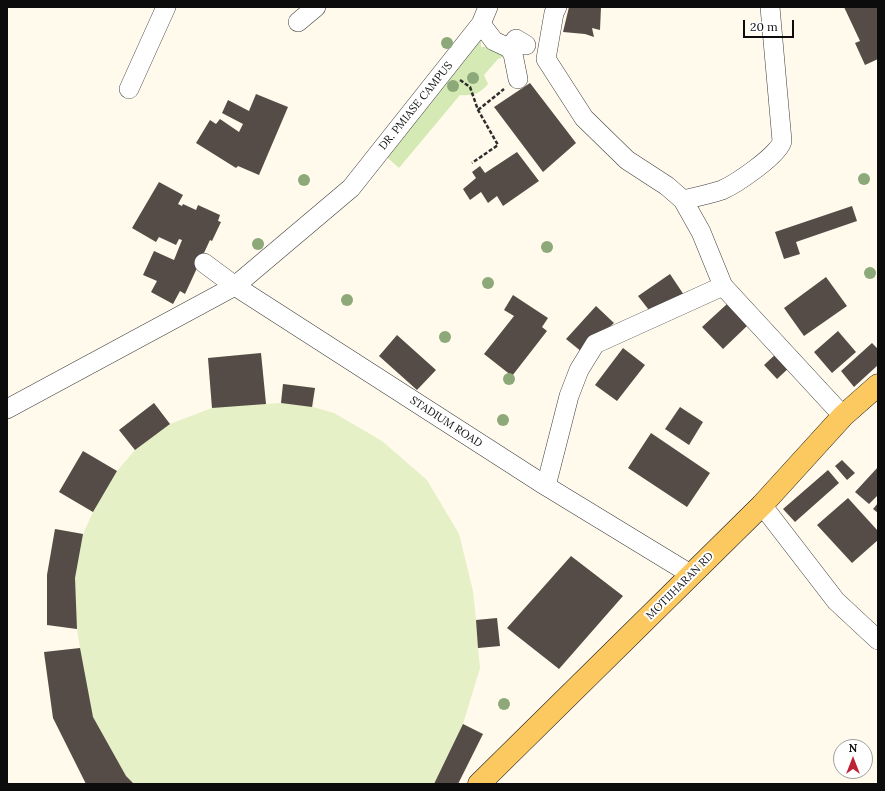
<!DOCTYPE html>
<html>
<head>
<meta charset="utf-8">
<style>
  body { margin:0 }
  #map { position:relative; width:885px; height:791px; overflow:hidden; background:#fffaeb; font-family:Lora,serif }
  canvas { display:block }
  .frame { position:absolute; inset:0; border:8px solid #0c0c0c; pointer-events:none }
  .north { position:absolute; left:833px; top:739px; width:40px; height:40px; box-sizing:border-box; background:#fff; border:1px solid #9e9e9e; border-radius:50%; rotate:0deg; font-size:11px; font-weight:700; line-height:16px; text-align:center; color:#0c0c0c }
  .north::after { content:''; display:block; margin:auto; width:14px; height:18px; background:#bd2235; clip-path:polygon(50% 0,100% 100%,50% 72%,0 100%) }
  .scale { position:absolute; left:743px; top:20px; width:51px; height:18px; box-sizing:border-box; border:2px solid #0c0c0c; border-top:0; padding-left:5px; font-size:12px; line-height:14px; white-space:nowrap; color:#0c0c0c; -webkit-text-stroke:3px #fff; paint-order:stroke }
</style>
</head>
<body>
<div id="map">
<canvas width="885" height="791"></canvas>
<div class="frame"></div>
<div class="north">N</div>
<div class="scale">20 m</div>
</div>
<script>
const c = document.querySelector('canvas').getContext('2d');
c.lineJoin = 'round';
function paint(path, color) {
  c.fillStyle = color;
  c.fill(path, 'evenodd');
}
function strokePath(path, color, width, dash) {
  c.strokeStyle = color;
  c.lineWidth = width;
  c.lineCap = dash ? 'butt' : 'round';
  c.setLineDash(dash || []);
  c.stroke(path);
}
function drawText(font, color, halo, rows, align = 'center') {
  c.font = font + ' Lora,serif';
  c.lineWidth = 4;
  c.setLineDash([]);
  c.textBaseline = 'middle';
  c.strokeStyle = halo;
  c.fillStyle = color;
  for (const [text, x, y, turn = 0] of rows) {
    c.save();
    c.translate(x, y);
    c.rotate((+turn || 0) * Math.PI / 180);
    c.textAlign = isNaN(turn) ? turn : align;
    if (halo) c.strokeText(text, 0, 0);
    c.fillText(text, 0, 0);
    c.restore();
  }
}
const green = new Path2D(`
  M 481,38 L 481,47 L 492,46 L 508,55 L 498,59 L 484,75 L 488,84 C 479,94 474,96 460,95 L 399,168 L 380,151 Z`);
const pitch = new Path2D(`
  M 261,353 L 266,404 L 281,403 L 283,384 L 315,388 L 313,407 L 334,413 L 382,441 L 427,480 L 459,534 L 473,591 L 476,620 L 497,618 L 500,646 L 478,648 L 480,668 L 463,724 L 483,734 L 458,784 L 86,784 L 53,718 L 44,653 L 80,648 L 77,629 L 47,625 L 47,575 L 55,529 L 83,534 L 93,512 L 59,492 L 83,451 L 117,471 L 135,450 L 119,430 L 154,403 L 170,424 L 212,408 L 208,358 Z`);
const building = new Path2D(`
  M 569,7 L 601,7 L 600,30 L 592,28 L 594,37 L 585,34 L 563,32 Z
  M 844,7 L 878,7 L 878,59 L 865,65 L 855,43 L 860,41 Z
  M 530,83 L 576,143 L 543,172 L 494,107 Z
  M 256,94 L 288,107 L 259,175 L 238,166 L 236,168 L 196,143 L 210,120 L 216,124 L 220,119 L 239,132 L 243,124 L 222,113 L 228,100 L 249,111 Z
  M 517,152 L 539,181 L 503,206 L 497,196 L 488,203 L 481,192 L 470,200 L 463,189 L 476,178 L 472,172 L 480,166 L 485,173 Z
  M 159,182 L 183,195 L 178,204 L 182,206 L 183,204 L 196,210 L 198,205 L 220,215 L 218,221 L 221,222 L 212,241 L 210,240 L 185,294 L 180,291 L 173,304 L 151,292 L 157,281 L 143,275 L 154,251 L 174,260 L 182,240 L 179,239 L 176,245 L 159,237 L 156,242 L 132,228 Z
  M 852,206 L 857,221 L 796,242 L 800,254 L 784,259 L 775,232 Z
  M 670,274 L 684,295 L 652,314 L 638,296 Z
  M 826,277 L 847,306 L 804,336 L 784,308 Z
  M 513,295 L 548,318 L 542,327 L 547,331 L 512,376 L 484,354 L 514,316 L 504,310 Z
  M 727,304 L 747,326 L 723,349 L 702,327 Z
  M 596,306 L 614,323 L 582,352 L 566,339 Z
  M 838,331 L 856,352 L 832,373 L 814,352 Z
  M 397,335 L 436,370 L 417,390 L 379,356 Z
  M 872,343 L 878,349 L 878,365 L 854,387 L 841,371 Z
  M 623,348 L 645,365 L 617,401 L 595,385 Z
  M 778,352 L 791,366 L 777,379 L 764,365 Z
  M 261,353 L 266,404 L 212,408 L 208,358 Z
  M 283,384 L 315,388 L 312,407 L 281,403 Z
  M 154,403 L 170,424 L 135,450 L 119,430 Z
  M 680,407 L 703,422 L 689,445 L 665,429 Z
  M 651,433 L 710,473 L 687,507 L 628,468 Z
  M 83,451 L 117,471 L 93,512 L 59,492 Z
  M 842,460 L 855,473 L 847,480 L 835,466 Z
  M 878,467 L 878,495 L 869,504 L 855,492 Z
  M 828,470 L 839,483 L 795,522 L 783,509 Z
  M 848,498 L 878,531 L 878,540 L 852,563 L 817,525 Z
  M 878,503 L 878,513 L 873,509 Z
  M 55,529 L 83,534 L 75,578 L 77,629 L 47,625 L 47,575 Z
  M 571,556 L 623,596 L 559,669 L 507,628 Z
  M 497,618 L 500,646 L 478,648 L 476,620 Z
  M 80,648 L 93,717 L 126,776 L 134,784 L 86,784 L 53,718 L 44,652 Z
  M 463,724 L 483,734 L 458,784 L 434,784 Z`);
const path = new Path2D(`
  M 460,80 L 470,87 L 478,110 L 498,145 L 472,163
  M 478,110 L 504,89`);
const minor = new Path2D(`
  M 488,7 L 481,24 L 494,41 L 509,48 L 513,54 L 518,79
  M 557,7 L 554,13 L 546,59 L 584,118 L 627,160 L 667,186 L 683,200 L 701,232 L 723,286 L 843,416
  M 298,22 L 316,7
  M 509,48 L 516,39 L 526,45
  M 129,89 L 166,7
  M 683,200 C 696,197 710,194 722,190 C 736,184 780,154 782,141 L 770,7
  M 204,263 L 235,286 L 546,486 L 692,575
  M 7,409 L 235,286 L 351,188 L 481,24
  M 546,486 L 569,396 L 579,370 L 595,344 L 723,286
  M 762,505 L 836,601 L 878,640`);
const major = new Path2D(`
  M 479,784 L 762,505 L 843,416 L 878,385`);
const trees = [
  [447,43],
  [473,78],
  [453,86],
  [864,179],
  [304,180],
  [258,244],
  [547,247],
  [870,273],
  [488,283],
  [347,300],
  [445,337],
  [509,379],
  [503,420],
  [504,704]
];
const streetNames = [
  ["DR. PMIASE CAMPUS",416,106,-51],
  ["STADIUM ROAD",446,422,33],
  ["MOTIJHARAN RD",680,586,-45]
];
paint(green, '#d4e9b4');
paint(pitch, '#e5f0c6');
paint(building, '#554c48');
strokePath(minor, '#3f3f3f', 20);
strokePath(major, '#1d1d1d', 23);
strokePath(path, '#2e2e2e', 2.5, [4, 2]);
strokePath(minor, '#fff', 19);
strokePath(major, '#fbc95f', 22);
c.fillStyle = '#8da879';
for (const [x, y] of trees) {
  c.beginPath();
  c.arc(x, y, 6, 0, 2 * Math.PI);
  c.fill();
}
drawText('11px', '#0c0c0c', '#fff', streetNames);
</script>
</body>
</html>
